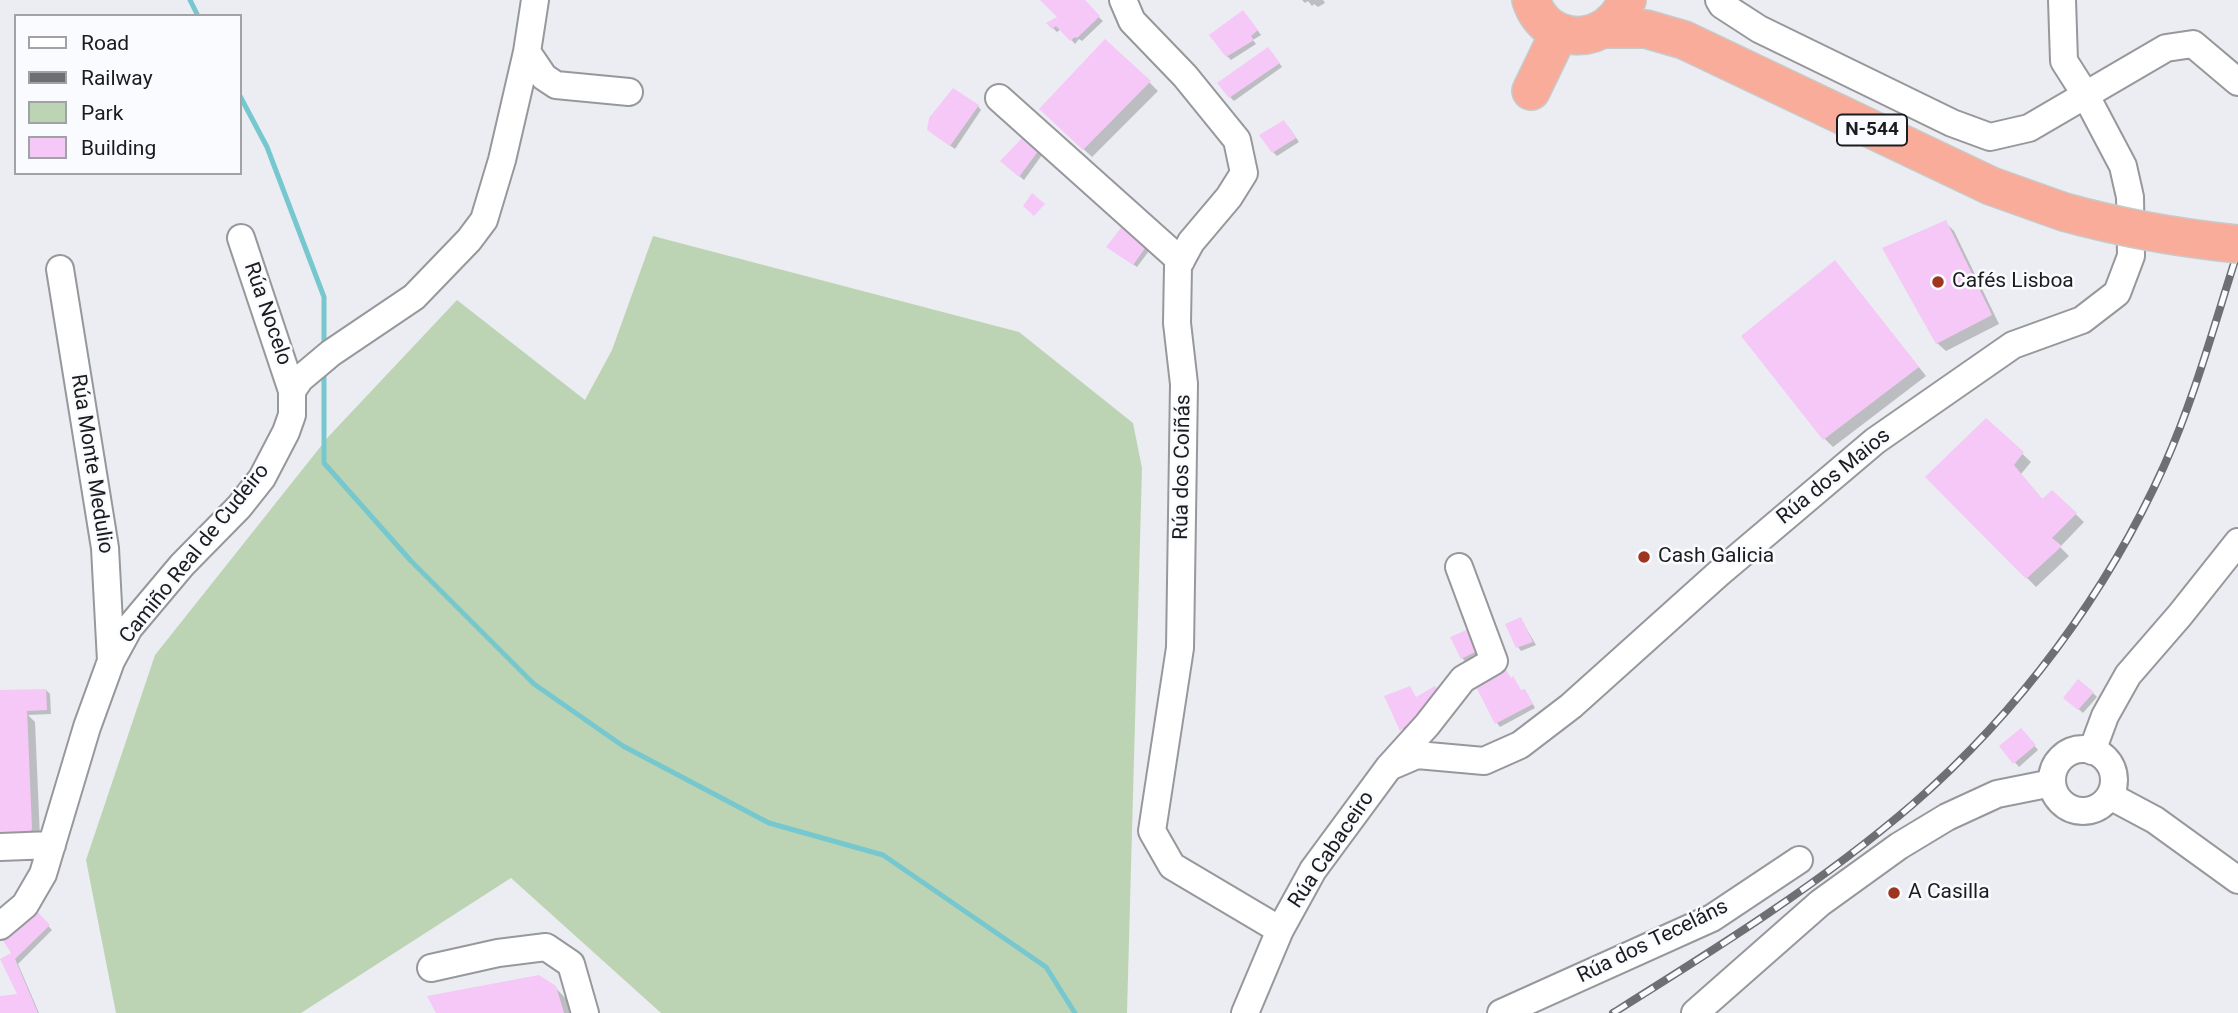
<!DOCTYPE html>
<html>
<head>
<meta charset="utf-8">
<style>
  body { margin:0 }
  #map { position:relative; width:2238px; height:1013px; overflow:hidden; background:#ecedf2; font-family:Roboto,sans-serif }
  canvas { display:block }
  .legend { position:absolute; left:14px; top:14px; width:228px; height:161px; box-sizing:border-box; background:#f9fbff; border:2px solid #a0a2a5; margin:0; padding:9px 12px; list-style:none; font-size:21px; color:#1b1c1d }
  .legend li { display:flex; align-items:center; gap:14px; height:35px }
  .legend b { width:35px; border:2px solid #a0a2a5 }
</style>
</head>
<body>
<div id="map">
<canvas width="2238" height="1013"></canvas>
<ul class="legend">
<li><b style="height:9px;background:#fff"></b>Road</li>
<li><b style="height:9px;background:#6e6f72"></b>Railway</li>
<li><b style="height:19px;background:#bdd4b4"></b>Park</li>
<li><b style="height:19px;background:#f5c8f8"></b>Building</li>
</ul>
</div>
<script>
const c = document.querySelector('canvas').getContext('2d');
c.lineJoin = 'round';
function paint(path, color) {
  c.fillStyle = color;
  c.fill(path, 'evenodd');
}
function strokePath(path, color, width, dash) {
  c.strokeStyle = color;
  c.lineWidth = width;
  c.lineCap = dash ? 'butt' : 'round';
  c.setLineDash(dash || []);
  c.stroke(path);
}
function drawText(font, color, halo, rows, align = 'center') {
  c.font = font + ' Roboto,sans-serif';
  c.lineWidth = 5;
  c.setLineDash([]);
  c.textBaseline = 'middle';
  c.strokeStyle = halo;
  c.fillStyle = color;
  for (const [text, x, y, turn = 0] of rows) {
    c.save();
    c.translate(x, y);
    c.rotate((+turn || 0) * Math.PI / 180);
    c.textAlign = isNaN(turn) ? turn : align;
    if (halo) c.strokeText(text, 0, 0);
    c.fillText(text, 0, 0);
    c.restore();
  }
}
const green = new Path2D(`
  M 653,236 L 1019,332 L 1133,423 L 1142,468 L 1127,1013 L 661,1013 L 511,878 L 301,1013 L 116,1013 L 86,860 L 155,655 L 329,436 L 457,300 L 585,400 L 612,350 Z`);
const shadow = new Path2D(`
  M 1043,0 L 1080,0 L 1103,21 L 1082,41 L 1079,39 L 1075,44 L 1061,29 L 1057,32 L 1048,23 L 1060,17 Z
  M 1302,0 L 1323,0 L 1325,3 L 1318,7 L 1314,4 L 1312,6 L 1308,1 L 1305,3 Z
  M 1247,16 L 1261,35 L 1253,40 L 1256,44 L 1231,60 L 1227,56 Z
  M 1272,53 L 1282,67 L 1234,101 L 1230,97 Z
  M 1149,82 L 1158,91 L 1092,157 L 1042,109 Z
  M 978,106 L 981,110 L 955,149 L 933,134 Z
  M 1288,126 L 1299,142 L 1277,156 L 1273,152 Z
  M 1023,140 L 1042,155 L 1024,180 L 1006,165 Z
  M 1945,222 L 1954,231 L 1999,324 L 1946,351 L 1937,343 Z
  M 1124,226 L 1152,247 L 1137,267 L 1112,250 Z
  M 1835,262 L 1926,376 L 1833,447 L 1824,438 Z
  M 1986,420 L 2031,462 L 2021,474 L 2043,500 L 2052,492 L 2084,522 L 2060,547 L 2069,556 L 2036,587 L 1928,477 Z
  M 1521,619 L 1536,645 L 1521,651 L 1518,647 Z
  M 1468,631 L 1482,654 L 1466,662 L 1462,658 Z
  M 1513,679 L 1522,692 L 1524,691 L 1528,695 L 1535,708 L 1500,727 L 1497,723 Z
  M 1410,688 L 1417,699 L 1445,699 L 1405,734 L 1387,697 Z
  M 46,690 L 50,694 L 51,714 L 28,715 L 35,722 L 40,838 L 0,851 L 0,692 Z
  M 2093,693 L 2097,697 L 2083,713 L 2069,701 Z
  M 2021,730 L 2038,750 L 2019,767 L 2001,746 Z
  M 34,911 L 52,930 L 18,964 L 39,1013 L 0,1013 L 0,998 L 20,996 L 14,954 Z
  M 555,987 L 568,1001 L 572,1013 L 438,1013 Z`);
const stream = new Path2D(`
  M 190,0 L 198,16
  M 240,96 L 267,147 L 324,297 L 324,349
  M 324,369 L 324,463 L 411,561 L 534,684 L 623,746 L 769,823 L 883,855 L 1046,967 L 1075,1013`);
const building = new Path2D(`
  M 1040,0 L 1085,0 L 1100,16 L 1077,38 L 1075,37 L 1070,41 L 1056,26 L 1052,29 L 1046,23 L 1057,17 Z
  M 1243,10 L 1258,30 L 1251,36 L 1254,40 L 1226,57 L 1209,35 Z
  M 1105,39 L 1151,81 L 1083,150 L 1039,109 Z
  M 1268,47 L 1280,63 L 1229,98 L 1217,83 Z
  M 953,88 L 979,105 L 950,146 L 927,130 L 929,118 Z
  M 1284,120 L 1296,138 L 1272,153 L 1259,135 Z
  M 1023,137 L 1039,150 L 1019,177 L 1000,161 Z
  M 1032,193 L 1045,204 L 1034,216 L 1023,206 Z
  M 1946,220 L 1992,315 L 1936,344 L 1882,248 Z
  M 1124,224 L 1148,244 L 1133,265 L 1106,247 Z
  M 1835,260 L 1919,367 L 1823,440 L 1741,336 Z
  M 1986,418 L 2024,452 L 2014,465 L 2042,499 L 2052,490 L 2077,513 L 2052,538 L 2062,546 L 2026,579 L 1925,477 Z
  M 1521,617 L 1533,642 L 1516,648 L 1505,624 Z
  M 1469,629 L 1479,650 L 1461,659 L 1450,637 Z
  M 1503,665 L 1511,678 L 1513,676 L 1521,690 L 1525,689 L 1533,704 L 1495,724 L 1474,683 Z
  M 2078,679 L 2094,692 L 2078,710 L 2063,698 Z
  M 1410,686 L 1416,697 L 1435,686 L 1442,694 L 1400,731 L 1384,696 Z
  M 46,689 L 47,710 L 27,711 L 32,829 L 22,842 L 0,843 L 0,690 Z
  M 2021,728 L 2036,745 L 2013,764 L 1999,746 Z
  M 34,908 L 50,925 L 15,959 L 38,1013 L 0,1013 L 0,996 L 17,994 L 0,959 L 11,953 L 0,936 Z
  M 539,975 L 556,986 L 564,1013 L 436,1013 L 427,996 Z`);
const minor = new Path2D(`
  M 1123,0 L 1132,21 L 1185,76 L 1237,140 L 1244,173 L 1229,197 L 1191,242 L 1178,266 L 1177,323 L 1184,384 L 1180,648 L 1152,831 L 1172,866 L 1280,930
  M 1719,0 L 1722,5 L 1759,29 L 1952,123 L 1990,137 L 2029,128 L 2166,48 L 2193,44 L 2238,82
  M 527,52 L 544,77 L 556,85 L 629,92
  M 999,98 L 1181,261
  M 241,238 L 292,391
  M 60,269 L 105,548 L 111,661
  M2052 780a31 31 0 1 1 62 0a31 31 0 1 1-62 0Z
  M 2092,751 L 2105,716 L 2128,675 L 2180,615 L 2238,542
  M 1389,767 L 1417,755 L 1484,761 L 1520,745 L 1571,706 L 1718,574 L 1875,441 L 2013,345 L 2082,320 L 2117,293 L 2131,256 L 2130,197 L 2123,166 L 2085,94 L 2064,61 L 2062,0
  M 2110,796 L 2155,820 L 2238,880
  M 0,847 L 52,845
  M 0,926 L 25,905 L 43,874 L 87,727 L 111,661 L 129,628 L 182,565 L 239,507 L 262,478 L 286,432 L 292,415 L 292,391 L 300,379 L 331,353 L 414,297 L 469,240 L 484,220 L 502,160 L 527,52 L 535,0
  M 431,968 L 498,953 L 546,947 L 571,964 L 585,1013
  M 1245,1013 L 1280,930 L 1313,870 L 1389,767 L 1427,725 L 1463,679 L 1494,661 L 1459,567
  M 1501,1013 L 1712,918 L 1799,860
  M 1695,1013 L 1820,903 L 1899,846 L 1947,817 L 1997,794 L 2052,783`);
const highway = new Path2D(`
  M 1531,0 C 1547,49 1609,46 1627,0
  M 1606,29 L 1646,29 L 1684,40 L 1991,186 L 2064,212
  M 1531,91 L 1559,33`);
const rail = new Path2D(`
  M 1613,1013 C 1717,948 1820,884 1913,804 C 2018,713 2107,593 2164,466 C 2195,397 2215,322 2238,251`);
const highwayBridge = new Path2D(`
  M 2064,212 C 2122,228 2178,238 2238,244`);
const markers = [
  [1938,282,7,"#9e351f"],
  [1644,557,7,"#9e351f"],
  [1894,893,7,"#9e351f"]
];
const shields = [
  [1872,130,70]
];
const shieldNames = [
  ["N-544",1872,130]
];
const poiNames = [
  ["Cafés Lisboa",1952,282],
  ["Cash Galicia",1658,557],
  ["A Casilla",1908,893]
];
const streetNames = [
  ["Rúa Nocelo",267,314,71],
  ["Rúa Monte Medulio",91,464,81],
  ["Rúa dos Coiñás",1183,467,-89],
  ["Rúa dos Maios",1834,477,-39],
  ["Camiño Real de Cudeiro",195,554,-51],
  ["Rúa Cabaceiro",1332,850,-56],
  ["Rúa dos Teceláns",1653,942,-26]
];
paint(green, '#bdd4b4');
paint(shadow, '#0003');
strokePath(stream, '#77c8ce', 5);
paint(building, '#f5c8f8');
strokePath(minor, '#96989b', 30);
strokePath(highway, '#c8c9c9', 40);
strokePath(minor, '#fff', 26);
strokePath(highway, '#f8ac99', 37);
strokePath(rail, '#6e6f72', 8);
strokePath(rail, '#f9fbff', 5, [16]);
strokePath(highwayBridge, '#c8c9c9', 40, []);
strokePath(highwayBridge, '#f8ac99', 37);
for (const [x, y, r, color] of markers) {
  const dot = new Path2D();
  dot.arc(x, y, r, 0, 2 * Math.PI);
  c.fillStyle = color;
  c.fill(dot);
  strokePath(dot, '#f9fbff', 2.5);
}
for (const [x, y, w] of shields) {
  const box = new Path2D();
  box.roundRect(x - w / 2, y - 15.5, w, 31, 5);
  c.fillStyle = '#f9fbff';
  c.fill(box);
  strokePath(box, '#1b1c1d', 2);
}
drawText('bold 19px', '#1b1c1d', null, shieldNames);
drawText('21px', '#1b1c1d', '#f9fbff', poiNames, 'left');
drawText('21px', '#1b1c1d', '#f9fbff', streetNames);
</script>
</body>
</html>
